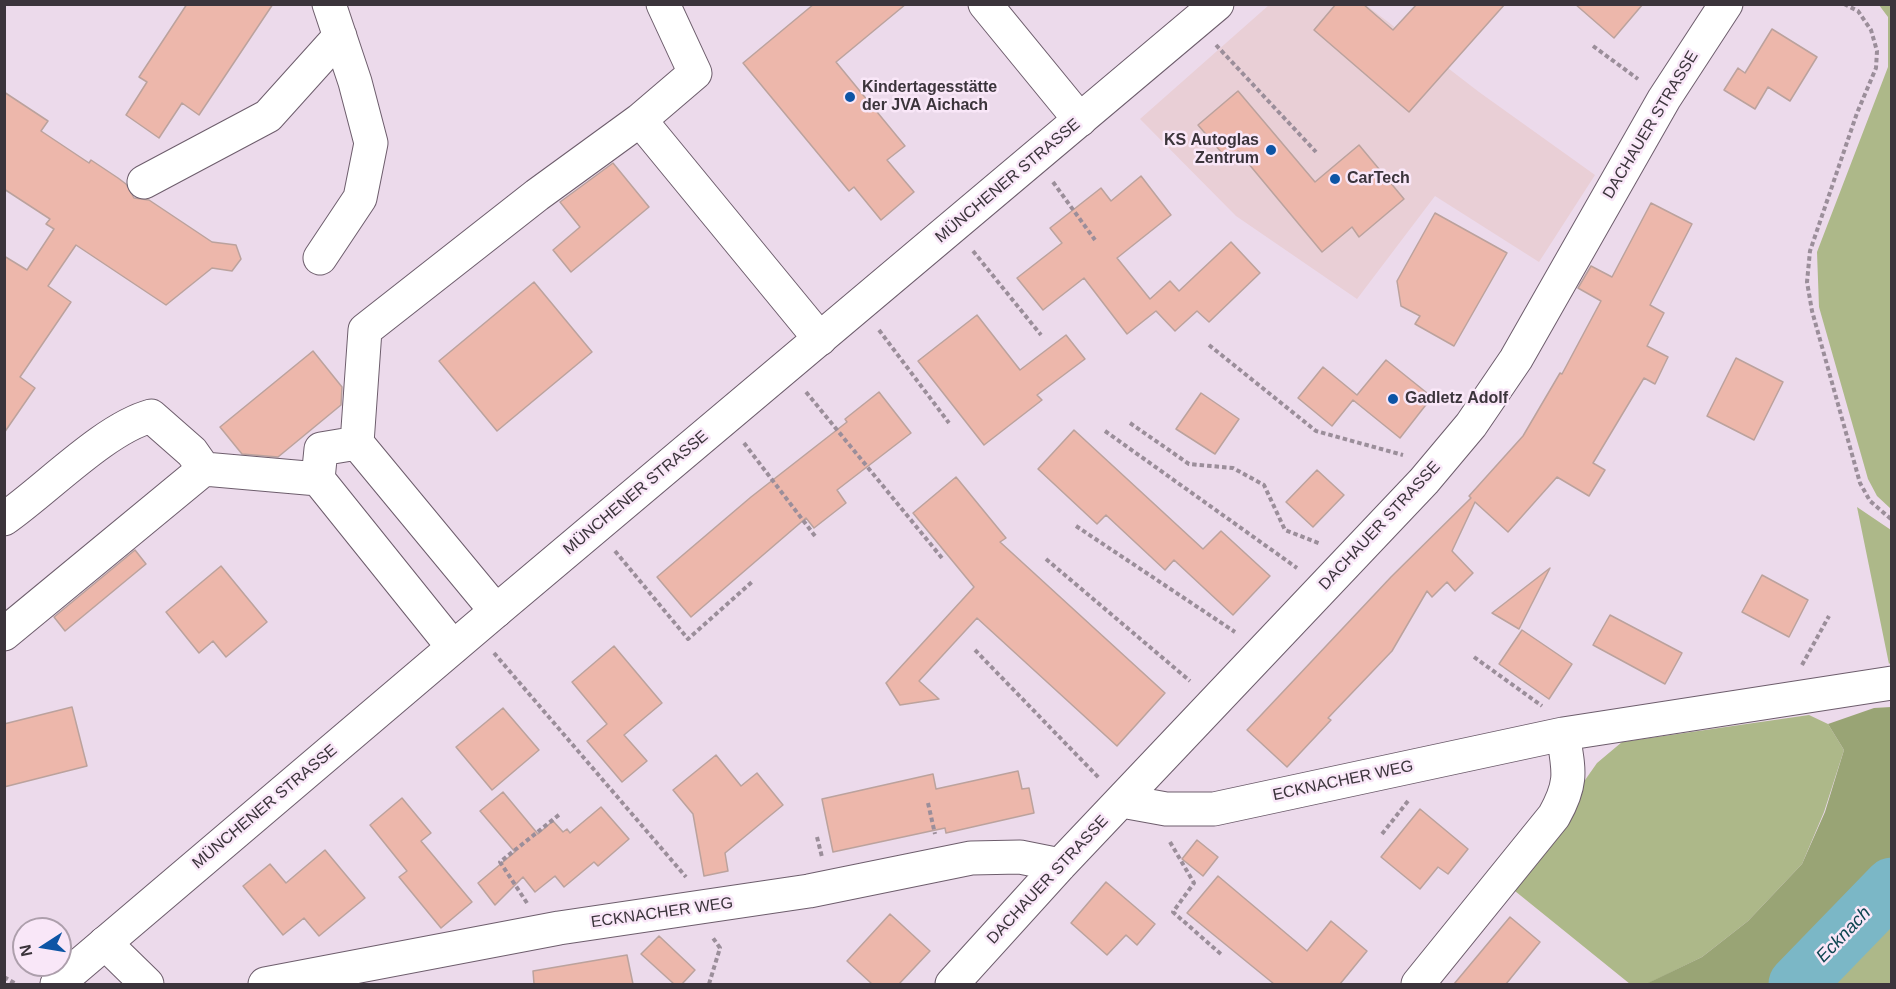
<!DOCTYPE html>
<html>
<head>
<meta charset="utf-8">
<style>
  body { margin:0 }
  #map { position:relative; width:1896px; height:989px; overflow:hidden; background:#ecdaeb; font-family:Helvetica,sans-serif }
  canvas { display:block }
  .frame { position:absolute; inset:0; border:6px solid #3b343b; pointer-events:none }
  .north { position:absolute; left:12px; top:917px; width:60px; height:60px; box-sizing:border-box; background:#f9e7f8; border:2px solid #ad9fac; border-radius:50%; rotate:258deg; font-size:16px; font-weight:700; line-height:24px; text-align:center; color:#3b343b }
  .north::after { content:''; display:block; margin:auto; width:21px; height:27px; background:#0d55a5; clip-path:polygon(50% 0,100% 100%,50% 72%,0 100%) }
</style>
</head>
<body>
<div id="map">
<canvas width="1896" height="989"></canvas>
<div class="frame"></div>
<div class="north">N</div>
</div>
<script>
const c = document.querySelector('canvas').getContext('2d');
c.lineJoin = 'round';
function paint(path, color) {
  c.fillStyle = color;
  c.fill(path, 'evenodd');
}
function strokePath(path, color, width, dash) {
  c.strokeStyle = color;
  c.lineWidth = width;
  c.lineCap = dash ? 'butt' : 'round';
  c.setLineDash(dash || []);
  c.stroke(path);
}
function drawText(font, color, halo, rows, align = 'center') {
  c.font = font + ' Helvetica,sans-serif';
  c.lineWidth = 5;
  c.setLineDash([]);
  c.textBaseline = 'middle';
  c.strokeStyle = halo;
  c.fillStyle = color;
  for (const [text, x, y, turn = 0] of rows) {
    c.save();
    c.translate(x, y);
    c.rotate((+turn || 0) * Math.PI / 180);
    c.textAlign = isNaN(turn) ? turn : align;
    if (halo) c.strokeText(text, 0, 0);
    c.fillText(text, 0, 0);
    c.restore();
  }
}
const commercial = new Path2D(`
  M 1269,5 L 1366,5 L 1479,92 L 1595,175 L 1539,262 L 1435,196 L 1357,299 L 1236,216 L 1140,119 Z`);
const green = new Path2D(`
  M 1879,5 L 1892,5 L 1891,509 L 1877,496 L 1868,479 L 1819,307 L 1817,252 L 1888,67 L 1888,17 Z
  M 1857,507 L 1891,530 L 1892,661 L 1889,664 Z
  M 1809,715 L 1828,724 L 1844,750 L 1824,812 L 1802,864 L 1748,921 L 1702,957 L 1647,984 L 1630,984 L 1510,887 L 1597,763 L 1622,742 Z
  M 1891,900 L 1891,984 L 1811,984 Z`);
const forest = new Path2D(`
  M 1891,707 L 1891,900 L 1811,984 L 1646,984 L 1702,957 L 1748,921 L 1802,864 L 1825,812 L 1844,750 L 1828,724 L 1874,708 Z`);
const river = new Path2D(`
  M 1797,984 L 1892,886`);
const building = new Path2D(`
  M 187,4 L 273,4 L 199,115 L 182,103 L 159,138 L 126,115 L 147,82 L 139,77 Z
  M 814,4 L 906,4 L 836,62 L 905,146 L 887,160 L 914,192 L 881,220 L 854,187 L 849,191 L 743,63 Z
  M 1336,4 L 1363,4 L 1393,30 L 1417,4 L 1505,4 L 1409,112 L 1314,30 Z
  M 1575,4 L 1643,4 L 1614,38 Z
  M 1772,29 L 1817,57 L 1790,101 L 1768,87 L 1755,109 L 1724,90 L 1738,68 L 1745,73 Z
  M 1238,91 L 1315,182 L 1359,145 L 1404,199 L 1359,237 L 1352,227 L 1322,252 L 1238,151 L 1227,159 L 1198,125 Z
  M 4,92 L 48,121 L 41,131 L 89,163 L 91,160 L 118,178 L 126,184 L 134,198 L 149,200 L 212,242 L 236,245 L 241,259 L 232,271 L 212,268 L 166,305 L 76,245 L 48,286 L 71,302 L 20,377 L 35,388 L 4,433 L 4,256 L 27,270 L 54,229 L 46,224 L 50,219 L 4,189 Z
  M 613,163 L 649,207 L 571,272 L 553,250 L 580,227 L 560,202 Z
  M 1141,176 L 1171,215 L 1117,258 L 1150,299 L 1170,281 L 1179,291 L 1231,242 L 1260,273 L 1209,322 L 1197,311 L 1175,331 L 1156,311 L 1127,334 L 1084,278 L 1043,310 L 1017,278 L 1062,243 L 1050,228 L 1101,188 L 1111,201 Z
  M 1651,203 L 1692,224 L 1650,305 L 1664,313 L 1647,346 L 1668,357 L 1655,384 L 1644,378 L 1593,463 L 1605,470 L 1589,496 L 1557,477 L 1508,532 L 1475,502 L 1452,551 L 1473,573 L 1455,591 L 1447,582 L 1432,597 L 1427,591 L 1392,651 L 1328,718 L 1331,720 L 1287,767 L 1247,730 L 1391,577 L 1471,498 L 1469,496 L 1523,436 L 1560,373 L 1562,374 L 1601,301 L 1578,288 L 1591,266 L 1612,277 Z
  M 1435,213 L 1507,253 L 1454,346 L 1415,324 L 1420,316 L 1401,306 L 1397,281 Z
  M 534,282 L 592,352 L 497,431 L 439,361 Z
  M 977,315 L 1020,370 L 1066,335 L 1085,359 L 1037,395 L 1042,400 L 984,445 L 918,361 Z
  M 313,351 L 342,387 L 341,405 L 278,457 L 242,454 L 220,427 Z
  M 1736,358 L 1783,382 L 1754,440 L 1707,416 Z
  M 1386,360 L 1432,397 L 1400,438 L 1353,400 L 1332,426 L 1298,398 L 1323,367 L 1357,395 Z
  M 879,392 L 911,433 L 837,490 L 846,503 L 814,528 L 806,518 L 691,617 L 657,577 L 751,497 L 847,422 L 845,419 Z
  M 1201,393 L 1239,419 L 1215,454 L 1176,429 Z
  M 1074,430 L 1203,549 L 1221,531 L 1270,576 L 1233,615 L 1174,560 L 1165,570 L 1106,515 L 1097,524 L 1038,469 Z
  M 1317,470 L 1344,495 L 1313,527 L 1286,502 Z
  M 956,477 L 1006,538 L 1000,542 L 1165,693 L 1117,746 L 977,618 L 919,681 L 939,699 L 900,705 L 886,683 L 974,587 L 913,513 Z
  M 135,550 L 146,564 L 65,631 L 54,617 Z
  M 221,566 L 267,622 L 226,657 L 213,641 L 199,653 L 166,612 Z
  M 1550,568 L 1519,629 L 1492,613 Z
  M 1762,575 L 1808,600 L 1789,637 L 1742,612 Z
  M 1610,615 L 1682,653 L 1665,684 L 1593,645 Z
  M 1522,630 L 1572,664 L 1549,699 L 1499,664 Z
  M 614,646 L 662,703 L 624,735 L 647,761 L 622,782 L 587,741 L 607,724 L 572,682 Z
  M 72,707 L 87,766 L 4,787 L 4,724 Z
  M 503,708 L 539,750 L 492,790 L 456,747 Z
  M 716,755 L 741,786 L 757,773 L 783,805 L 725,853 L 728,871 L 704,876 L 693,814 L 673,790 Z
  M 1018,771 L 1022,789 L 1029,788 L 1034,813 L 946,833 L 945,828 L 833,852 L 822,799 L 933,774 L 936,789 Z
  M 503,792 L 538,834 L 553,821 L 563,832 L 567,829 L 570,833 L 601,807 L 629,839 L 598,866 L 594,862 L 564,887 L 555,876 L 535,892 L 523,877 L 495,905 L 478,883 L 515,852 L 480,811 Z
  M 402,798 L 431,833 L 421,841 L 472,902 L 441,928 L 399,877 L 407,871 L 370,825 Z
  M 1420,809 L 1468,849 L 1448,874 L 1438,867 L 1420,889 L 1381,857 Z
  M 1197,840 L 1218,857 L 1203,876 L 1182,859 Z
  M 325,850 L 365,898 L 319,936 L 304,918 L 283,935 L 243,886 L 270,864 L 286,883 Z
  M 1218,876 L 1307,951 L 1331,921 L 1367,951 L 1340,984 L 1274,984 L 1187,913 Z
  M 1106,882 L 1155,924 L 1137,945 L 1126,935 L 1107,955 L 1071,923 Z
  M 890,914 L 930,951 L 899,984 L 872,984 L 847,961 Z
  M 1510,917 L 1540,942 L 1506,984 L 1454,984 Z
  M 659,936 L 695,970 L 682,984 L 674,984 L 641,954 Z
  M 627,955 L 633,984 L 534,984 L 533,971 Z`);
const path = new Path2D(`
  M 1844,4 L 1858,11 L 1871,30 L 1877,51 L 1876,68 L 1857,113 L 1810,251 L 1807,282 L 1812,311 L 1860,483 L 1870,501 L 1892,520
  M 1216,45 L 1316,152
  M 1593,46 L 1638,79
  M 1053,182 L 1095,240
  M 973,251 L 1041,335
  M 879,330 L 949,423
  M 1209,345 L 1316,431 L 1403,455
  M 806,392 L 942,558
  M 1130,423 L 1189,464 L 1233,468 L 1264,485 L 1285,530 L 1321,544
  M 1105,431 L 1297,568
  M 744,443 L 815,536
  M 1076,526 L 1235,632
  M 615,551 L 688,639 L 752,582
  M 1046,559 L 1190,681
  M 975,650 L 1100,779
  M 494,653 L 686,877
  M 1474,657 L 1542,706
  M 1802,665 L 1829,616
  M 928,803 L 935,834
  M 1382,834 L 1408,801
  M 817,837 L 822,857
  M 1170,842 L 1194,883 L 1173,912 L 1223,956
  M 527,903 L 500,862 L 560,814
  M 4,977 L 16,984
  M 709,984 L 720,948 L 713,938`);
const minor = new Path2D(`
  M 663,4 L 695,73 L 640,120 L 820,339
  M 985,4 L 1080,120
  M 144,182 L 268,116 L 340,36
  M 320,258 L 360,198 L 371,143 L 355,82 L 329,4
  M 357,443 L 365,330 L 537,195 L 640,120
  M 4,519 C 47,489 104,429 151,416 L 192,452 L 204,469
  M 4,634 L 204,469 L 318,479
  M 453,647 L 318,479 L 321,449 L 357,443 L 496,611
  M 1122,801 L 1166,809 L 1214,809 L 1563,734 L 1892,683
  M 105,943 L 147,984
  M 265,984 L 559,928 L 809,891 L 971,858 L 1020,857 L 1060,865
  M 952,984 L 1060,865 L 1424,481 L 1471,425 L 1516,359 L 1664,99 L 1726,4
  M 1418,984 L 1554,816 C 1573,782 1569,771 1563,734`);
const major = new Path2D(`
  M 57,984 L 496,611 L 1217,4`);
const markers = [
  [850,97,6,"#0d55a5"],
  [1271,150,6,"#0d55a5"],
  [1335,179,6,"#0d55a5"],
  [1393,399,6,"#0d55a5"]
];
const poiNames = [
  ["Kindertagesstätte",862,88],
  ["der JVA Aichach",862,106],
  ["KS Autoglas",1259,141,"right"],
  ["Zentrum",1259,159,"right"],
  ["CarTech",1347,179],
  ["Gadletz Adolf",1405,399]
];
const streetNames = [
  ["DACHAUER STRASSE",1651,125,-59],
  ["MÜNCHENER STRASSE",1008,181,-40],
  ["MÜNCHENER STRASSE",636,493,-40],
  ["DACHAUER STRASSE",1380,526,-47],
  ["ECKNACHER WEG",1343,781,-12],
  ["MÜNCHENER STRASSE",265,807,-40],
  ["DACHAUER STRASSE",1048,880,-47],
  ["ECKNACHER WEG",662,913,-8]
];
const waterNames = [
  ["Ecknach",1844,935,-46]
];
paint(commercial, '#e9cfd6');
paint(green, '#adb889');
paint(forest, '#99a475');
strokePath(river, '#7bb7c6', 57);
paint(building, '#edb7ab');
strokePath(building, '#bba29d', 1.5);
strokePath(minor, '#6d5d6c', 35);
strokePath(major, '#6d5d6c', 35);
strokePath(path, '#9b8e9a', 4, [4.5, 3]);
strokePath(minor, '#fff', 33);
strokePath(major, '#fff', 33);
for (const [x, y, r, color] of markers) {
  const dot = new Path2D();
  dot.arc(x, y, r, 0, 2 * Math.PI);
  c.fillStyle = color;
  c.fill(dot);
  strokePath(dot, '#f9e7f8', 2);
}
drawText('bold 16px', '#3b343b', '#f9e7f8', poiNames, 'left');
drawText('16px', '#3b343b', '#f9e7f8', streetNames);
drawText('italic 18px', '#0f4651', '#f9e7f8', waterNames);
</script>
</body>
</html>
